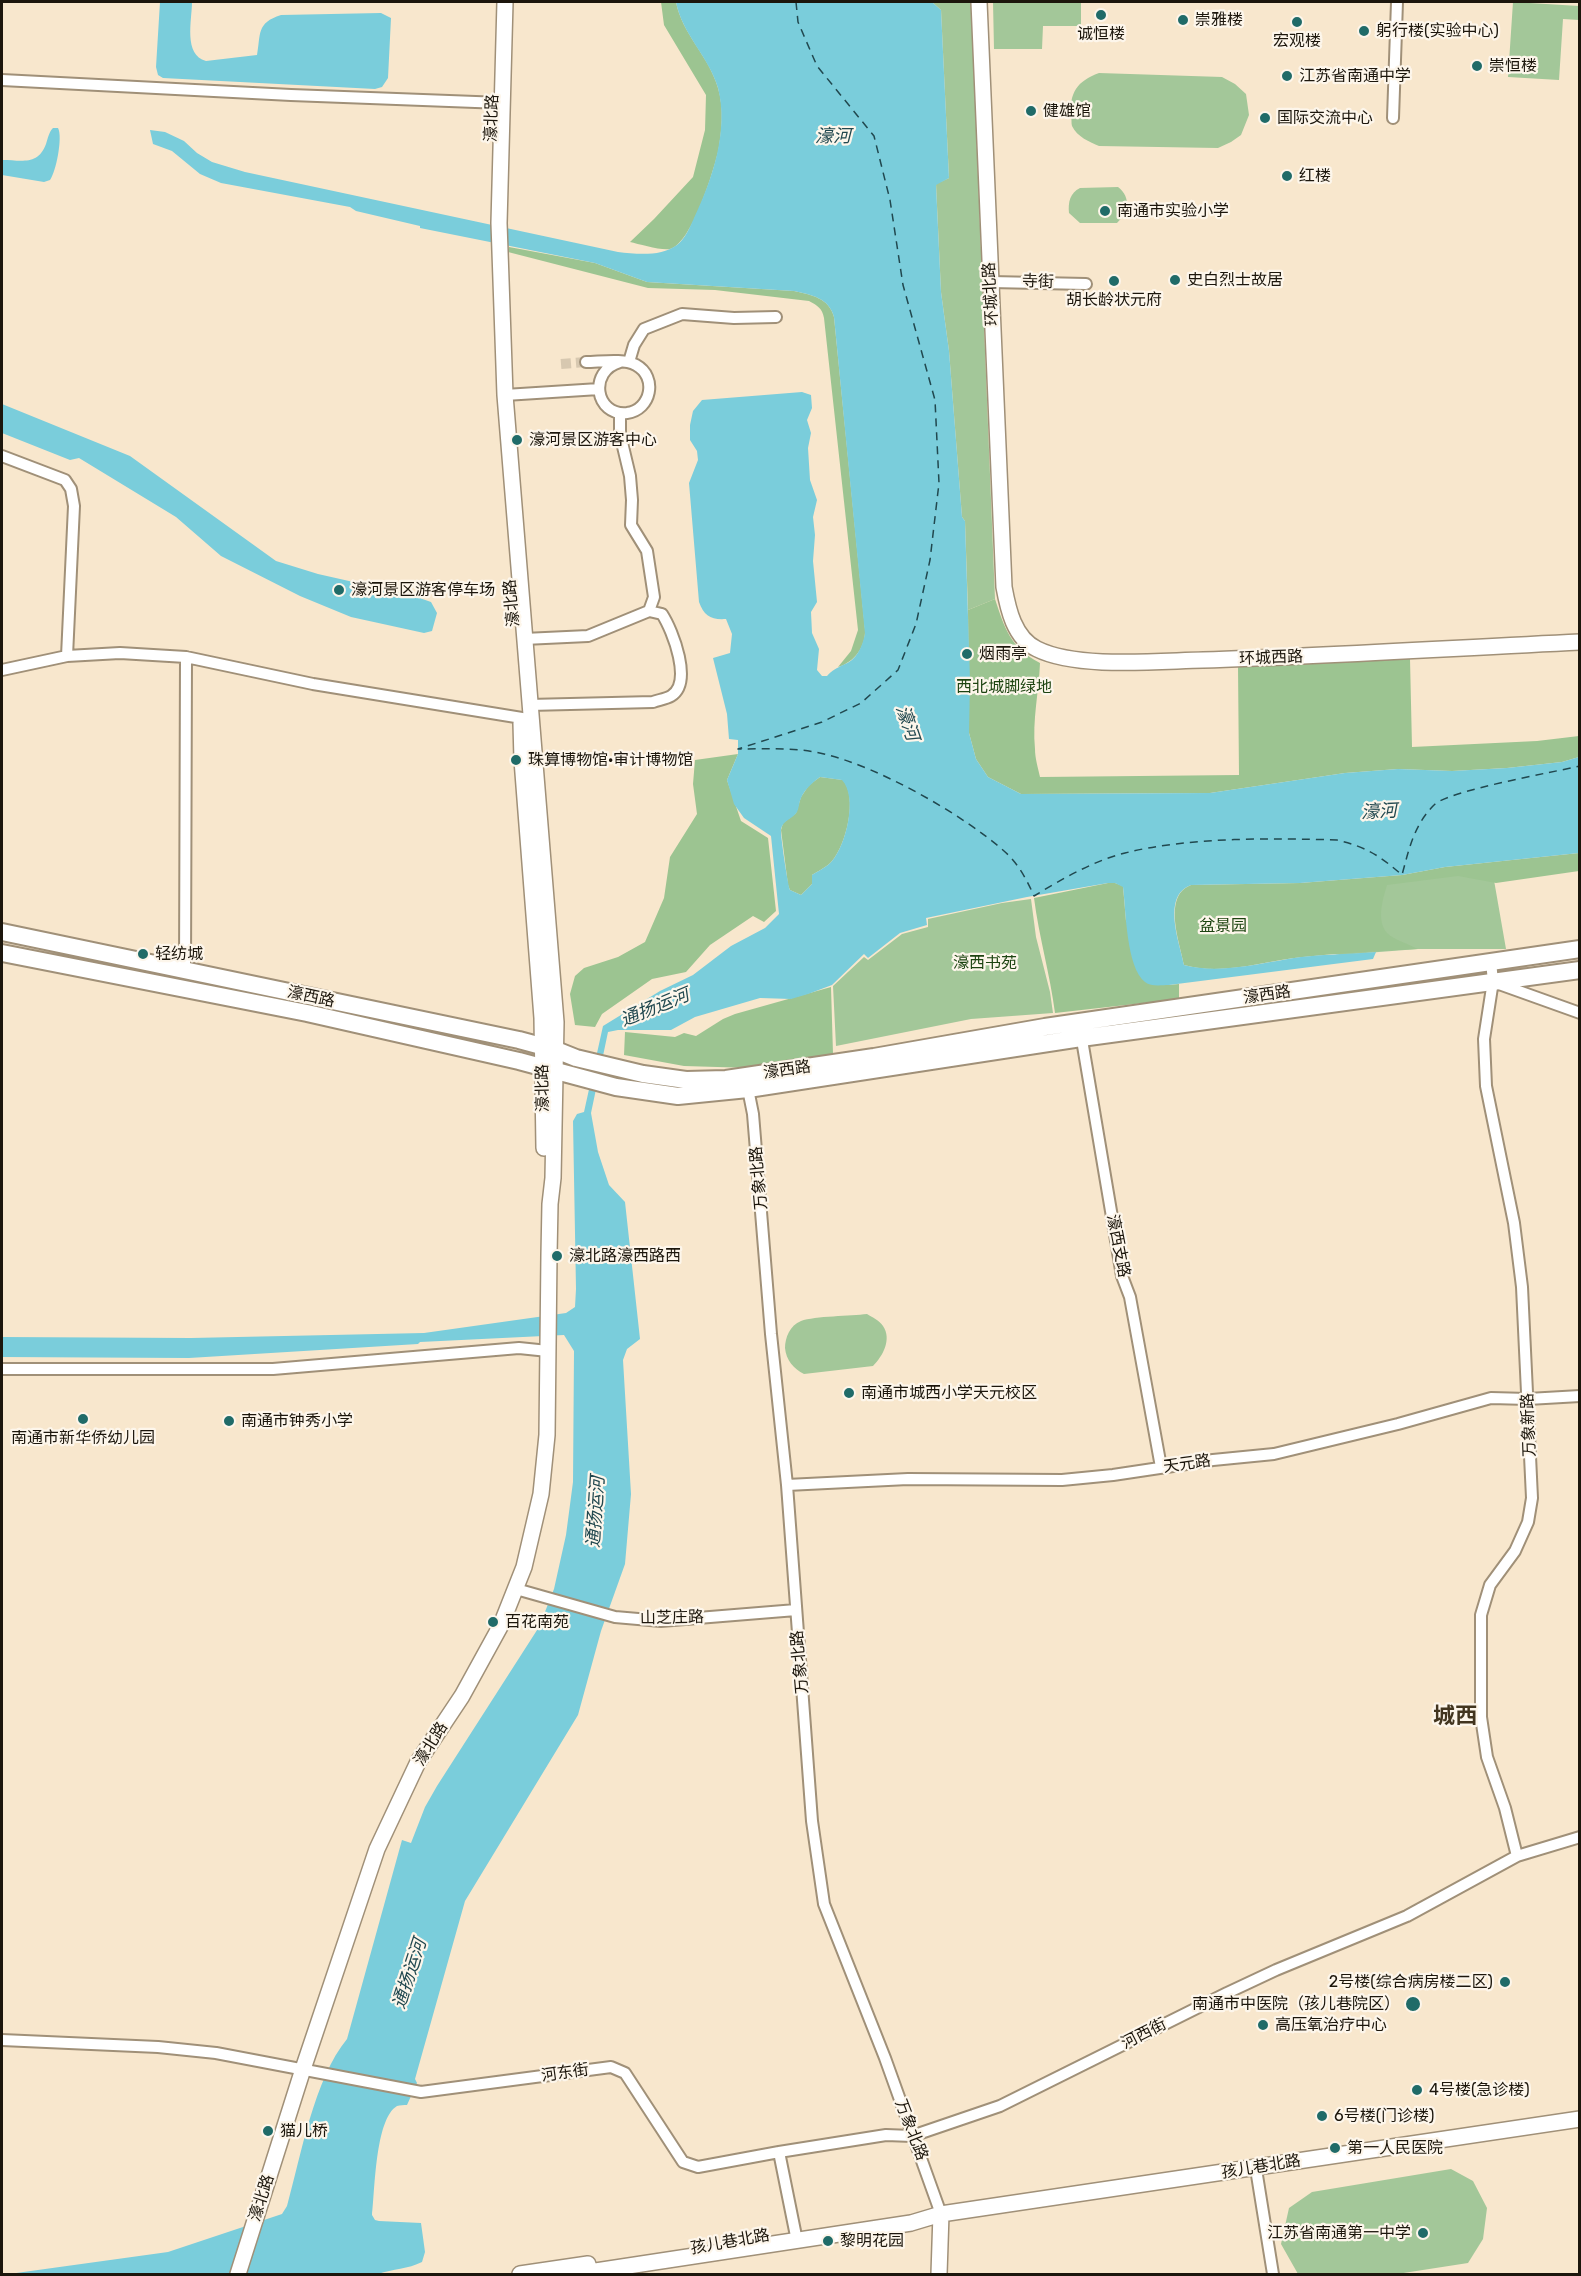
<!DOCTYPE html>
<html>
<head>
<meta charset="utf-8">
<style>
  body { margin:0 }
  #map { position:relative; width:1581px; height:2276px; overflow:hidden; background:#f8e7cd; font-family:Rubik,sans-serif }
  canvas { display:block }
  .frame { position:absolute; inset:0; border:3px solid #1c160c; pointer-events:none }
</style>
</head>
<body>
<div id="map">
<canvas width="1581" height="2276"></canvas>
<div class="frame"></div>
</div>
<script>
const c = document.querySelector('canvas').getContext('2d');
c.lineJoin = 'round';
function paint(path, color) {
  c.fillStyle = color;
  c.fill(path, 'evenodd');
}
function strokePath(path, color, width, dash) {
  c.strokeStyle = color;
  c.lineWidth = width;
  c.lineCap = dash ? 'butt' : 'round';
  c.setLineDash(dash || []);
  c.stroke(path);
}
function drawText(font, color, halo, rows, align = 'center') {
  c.font = font + ' Rubik,"Noto Sans SC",sans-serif';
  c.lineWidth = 4.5;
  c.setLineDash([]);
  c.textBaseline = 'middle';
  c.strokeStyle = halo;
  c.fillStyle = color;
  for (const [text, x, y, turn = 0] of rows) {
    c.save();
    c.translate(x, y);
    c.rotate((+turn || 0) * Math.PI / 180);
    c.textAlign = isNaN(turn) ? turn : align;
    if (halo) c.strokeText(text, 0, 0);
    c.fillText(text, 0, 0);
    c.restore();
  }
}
const green = new Path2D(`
  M 932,2 L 971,2 L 995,599 L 968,610 L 965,521 L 962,517 L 949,351 L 941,292 L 936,184 L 949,178 L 941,10 Z
  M 993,2 L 1081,2 L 1081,26 L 1043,26 L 1042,49 L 994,49 Z
  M 1513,2 L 1579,6 L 1579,20 L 1563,19 L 1559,80 L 1508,77 Z
  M 1099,73 L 1222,77 L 1235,84 L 1246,94 L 1249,115 L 1241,135 L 1231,142 L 1218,148 L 1099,146 C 1090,142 1077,137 1072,126 C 1071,123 1072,120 1071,117 C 1069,93 1077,81 1099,73 Z
  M 1118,187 C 1132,198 1128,213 1117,223 L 1080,223 L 1069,213 C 1068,202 1070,193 1080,188 Z
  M 1491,863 L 1506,949 L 1418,949 L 1340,955 L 1175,921 Z
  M 1031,899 L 1036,937 L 1050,992 L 1053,1013 L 971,1019 L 836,1046 L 833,986 L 864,957 L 868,960 L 902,934 L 928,927 L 928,919 L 1002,903 Z
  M 867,1314 C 872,1317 880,1321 883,1326 C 892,1339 883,1356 873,1366 L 804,1374 C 794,1369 786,1360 785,1348 C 785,1338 790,1325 801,1321 C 815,1316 851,1316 867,1314 Z
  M 1451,2169 L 1473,2181 L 1487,2208 L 1483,2239 L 1468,2263 L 1397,2274 L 1298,2274 L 1281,2244 L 1289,2208 L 1312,2192 Z`);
const forest = new Path2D(`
  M 661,2 L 676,2 C 682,34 709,56 718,88 C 724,107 722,132 718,152 C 713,172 692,243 670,249 C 662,251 639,244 630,242 L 654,219 L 693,177 L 705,130 L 706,95 L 664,25 Z
  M 509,247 L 595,263 L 647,282 L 794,291 C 812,295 829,298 834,317 L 865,629 C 866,646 855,662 838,667 L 851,651 L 858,630 L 824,318 C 822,308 818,306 809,301 L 715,290 L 648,288 L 508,252 Z
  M 995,599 C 1005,629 1010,647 1040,663 C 1039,692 1032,720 1035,749 C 1035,758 1038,768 1040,777 L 1239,775 L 1238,667 L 1410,659 L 1412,747 L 1537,741 L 1579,736 L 1579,757 L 1562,762 L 1507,768 L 1452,771 L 1398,769 L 1345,773 L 1210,793 L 1021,794 L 988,777 L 976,759 L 969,733 L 968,610 Z
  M 738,754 L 727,780 L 741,821 L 768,838 L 776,911 L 764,922 L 753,916 L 710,945 L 686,972 L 652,979 L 602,1014 L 595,1027 L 575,1025 L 570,994 L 575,976 L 584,968 L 618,957 L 645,942 L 664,898 L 670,857 L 697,814 L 693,784 L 695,760 Z
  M 820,777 L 843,780 C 858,797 846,845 832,861 C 827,867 818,871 812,875 L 812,884 L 801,895 L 790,890 L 788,885 L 781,830 L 783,823 L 796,813 L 801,797 L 809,785 Z
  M 1579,853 L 1579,871 L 1496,883 L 1458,876 L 1387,885 C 1383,899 1376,920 1387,933 C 1394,940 1409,944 1418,949 C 1379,951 1341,953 1303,957 C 1264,961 1222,976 1184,965 C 1180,943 1162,896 1191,885 L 1300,883 L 1402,875 L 1445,867 Z
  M 1108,883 L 1115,883 L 1123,886 L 1126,921 L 1169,985 L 1179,984 L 1179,999 L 1055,1013 C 1050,974 1039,937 1034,898 Z
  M 831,987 L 833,1054 L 751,1068 L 684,1066 L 624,1055 L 625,1032 L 675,1037 L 684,1033 L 696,1036 L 723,1019 L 735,1014 Z`);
const water = new Path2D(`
  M 160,2 L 192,2 C 192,20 183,55 206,61 L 257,55 C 261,34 256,23 281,15 L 381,13 L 391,18 L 388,78 L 382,87 L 375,89 L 163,78 L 158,75 L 156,67 Z
  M 676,2 L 932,2 L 941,10 L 949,178 L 936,185 L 941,292 L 949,351 L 962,517 L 965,521 L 970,680 L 969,733 L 976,759 L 988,777 L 1021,794 L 1210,793 L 1345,773 L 1398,769 L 1452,771 L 1507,768 L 1562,762 L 1579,757 L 1579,853 L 1445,867 L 1402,875 L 1300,883 L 1191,885 C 1161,896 1180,943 1184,965 C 1222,975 1263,962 1301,957 C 1326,954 1351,954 1376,952 L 1373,959 L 1169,985 C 1162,985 1151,987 1145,982 C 1126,967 1126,910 1123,887 L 1115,883 L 1108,883 L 1027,897 L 926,918 L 927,925 L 900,933 L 868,958 L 864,954 L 832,985 L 808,994 L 791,999 L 760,998 L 695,1017 L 671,1030 L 618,1030 L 608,1032 L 591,1113 L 598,1152 L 609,1185 L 625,1202 L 640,1339 L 627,1349 L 623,1360 L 631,1494 L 625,1564 L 601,1631 L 578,1715 L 465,1901 L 415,2079 L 417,2083 L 407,2105 C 404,2105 400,2105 397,2106 C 375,2119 375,2191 372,2215 L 375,2220 L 379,2221 L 421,2223 L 425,2252 L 422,2262 C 408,2269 393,2269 378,2274 L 9,2274 L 168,2252 L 282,2214 L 287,2206 C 301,2156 314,2079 347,2039 L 402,1840 L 411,1843 L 425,1807 L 437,1786 L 539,1627 L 554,1589 L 566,1535 L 573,1482 L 574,1351 L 564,1335 L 420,1342 L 418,1344 L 189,1358 L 2,1357 L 2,1337 L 191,1338 L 424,1333 L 566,1313 L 575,1307 L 576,1289 L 573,1121 L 577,1114 L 584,1112 L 603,1026 L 660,991 L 693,975 L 731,946 L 765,928 L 779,914 L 771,836 L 744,818 L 734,804 L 727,780 L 738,754 L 738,740 L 729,739 L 727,714 L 713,658 L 730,653 L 732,634 L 726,619 C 711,620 704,616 699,602 L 689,483 L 698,460 L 697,451 L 690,440 L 690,425 L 693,411 L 702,400 L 802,392 L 811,395 L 812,408 L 807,420 L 811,433 L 808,448 L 810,480 L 817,500 L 813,517 L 815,535 L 813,561 L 817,602 L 811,612 L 812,633 L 819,649 L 817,670 L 822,676 L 827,676 C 832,670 837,668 843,665 C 857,660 862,647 865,634 L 834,317 C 829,298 812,295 794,291 L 647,282 L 595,263 L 420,228 L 420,226 L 356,211 L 350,207 L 221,183 L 200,174 L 172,151 L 153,144 L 150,130 L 165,132 L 184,141 L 197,153 L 212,162 L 245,172 L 618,252 C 636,254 661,257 677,245 C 685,239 690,227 694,218 C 712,180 729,131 718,88 C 709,57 682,34 676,2 ZM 820,777 L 842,780 C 858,797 846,845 832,861 C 827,867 818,871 812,875 L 812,884 L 801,895 L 790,890 C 788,886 780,833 781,829 C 783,820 793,819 797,812 C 799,808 799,802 801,798 C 805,789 812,783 820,777 Z
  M 53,128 L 58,128 C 63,137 56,172 50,180 L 44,182 L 2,175 L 2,160 C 21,160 38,166 46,144 C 48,138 49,132 53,128 Z
  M 2,404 L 130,456 L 276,561 L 318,574 L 411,595 L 431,602 L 437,613 L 432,631 L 424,633 L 351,617 L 300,596 L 221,556 L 176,517 L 79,458 L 70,460 L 2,433 Z`);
const ferry = new Path2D(`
  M 796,2 L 798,22 L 817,66 L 874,136 L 890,200 L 903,285 L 935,400 L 939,483 L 930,560 L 916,624 L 898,670 L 861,703 L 822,722 L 738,749 C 767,749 796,747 824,754 C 879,767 962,814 1004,851 C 1018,863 1027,880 1034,896 C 1062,879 1093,861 1125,853 C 1188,837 1272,838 1337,840 C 1366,847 1379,855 1402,875 C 1409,849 1414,825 1434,805 C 1447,791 1554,772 1580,766`);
const streetTunnel = new Path2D(`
  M 561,364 L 586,362`);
const street = new Path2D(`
  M 2,80 L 291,95 L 502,103
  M 1393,118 L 1397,2
  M 991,282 L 1086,284
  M 586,362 C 600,362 623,358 636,365 C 658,377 651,410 627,413 C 595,416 588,371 620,362
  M 629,362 L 634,345 L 644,329 L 682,314 L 734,318 L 776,317
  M 505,395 L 599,389
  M 2,456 L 65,480 L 71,489 L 74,506 L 67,656
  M 524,639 L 588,636 L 649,611 L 654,597 L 647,551 L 631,525 L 632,500 L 630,476 L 620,434 L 620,413
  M 2,670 L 67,656 L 120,653 L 186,657 L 313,684 L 528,719
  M 529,705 L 653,702 C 658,700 666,699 671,696 C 693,683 673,631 662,614 L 649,611
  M 1491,962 L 1493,981 L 1484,1039 L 1486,1086 L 1514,1223 L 1522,1287 L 1532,1498 L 1528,1522 L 1515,1551 L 1490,1585 L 1481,1615 L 1481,1717 L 1487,1757 L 1505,1808 L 1517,1856
  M 185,971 L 186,657
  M 1499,984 L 1580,1013
  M 1081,1034 L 1122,1276 L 1130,1297 L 1161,1467
  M 748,1089 L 753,1114 L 771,1334 L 787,1485 L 812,1821 L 824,1904 L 885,2058 L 941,2214
  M 2,1369 L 273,1369 L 519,1348 L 548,1351
  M 787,1485 L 908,1479 L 1062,1480 L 1113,1475 L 1213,1460 L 1274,1454 L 1398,1424 L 1491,1398 L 1528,1399 L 1580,1396
  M 516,1589 L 615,1617 L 661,1621 L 796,1610
  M 2,2040 L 158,2047 L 216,2053 L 421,2092 L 611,2067 L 625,2073 L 683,2162 L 698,2167 L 779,2152
  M 1256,2169 L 1273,2274
  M 797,2241 L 779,2152 L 886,2135 L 912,2136 L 1000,2106 L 1227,1993 L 1276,1970 L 1407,1916 L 1517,1856 L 1580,1837`);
const secondary = new Path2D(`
  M 979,2 L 1004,587 C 1008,609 1014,638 1037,649 C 1077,669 1158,661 1203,660 C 1329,656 1454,648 1580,642
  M 521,723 L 522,760 L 542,1018 L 544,1148
  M 238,2274 L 303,2069 L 377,1849 L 418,1762 L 462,1696 L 501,1625 L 524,1567 L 541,1494 L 547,1435 L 549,1255 L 550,1204 L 553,1178 L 556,1022 L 505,395 L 499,223 L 505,2
  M 520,2274 L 588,2264
  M 576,2274 L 911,2223 L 941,2214 L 1580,2119
  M 939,2274 L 941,2214`);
const primary = new Path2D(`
  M 2,932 L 519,1040 L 556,1050 L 576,1058 L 643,1074 L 686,1080 L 726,1079 L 874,1057 L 1045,1027 L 1580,949
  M 2,953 L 307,1013 L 519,1061 L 616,1087 L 678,1096 L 748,1089 L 1081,1038 L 1580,970`);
const markers = [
  [1101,15,6,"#206b68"],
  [1183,20,6,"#206b68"],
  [1297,22,6,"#206b68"],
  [1364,31,6,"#206b68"],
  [1477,66,6,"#206b68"],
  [1287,76,6,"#206b68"],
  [1031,111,6,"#206b68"],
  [1265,118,6,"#206b68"],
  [1287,176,6,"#206b68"],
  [1105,211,6,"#206b68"],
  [1175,280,6,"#206b68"],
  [1114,281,6,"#206b68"],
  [517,440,6,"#206b68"],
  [339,590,6,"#206b68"],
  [967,654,6,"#206b68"],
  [516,760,6,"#206b68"],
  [143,954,6,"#206b68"],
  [557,1256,6,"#206b68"],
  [849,1393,6,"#206b68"],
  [83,1419,6,"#206b68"],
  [229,1421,6,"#206b68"],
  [493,1622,6,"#206b68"],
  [1505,1982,6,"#206b68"],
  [1413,2004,8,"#206b68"],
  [1263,2025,6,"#206b68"],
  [1417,2090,6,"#206b68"],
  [1322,2116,6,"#206b68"],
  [268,2131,6,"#206b68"],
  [1335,2148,6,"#206b68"],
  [1423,2233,6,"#206b68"],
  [828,2241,6,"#206b68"]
];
const poiNames = [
  ["崇雅楼",1195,20],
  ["躬行楼(实验中心)",1376,31],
  ["诚恒楼",1101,34,"center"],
  ["宏观楼",1297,41,"center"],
  ["崇恒楼",1489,66],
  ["江苏省南通中学",1299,76],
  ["健雄馆",1043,111],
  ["国际交流中心",1277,118],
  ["红楼",1299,176],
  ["南通市实验小学",1117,211],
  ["史白烈士故居",1187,280],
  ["胡长龄状元府",1114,300,"center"],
  ["濠河景区游客中心",529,440],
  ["濠河景区游客停车场",351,590],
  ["烟雨亭",979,654],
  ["珠算博物馆·审计博物馆",528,760],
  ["轻纺城",155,954],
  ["濠北路濠西路西",569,1256],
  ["南通市城西小学天元校区",861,1393],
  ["南通市钟秀小学",241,1421],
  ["南通市新华侨幼儿园",83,1438,"center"],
  ["百花南苑",505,1622],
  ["2号楼(综合病房楼二区)",1493,1982,"right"],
  ["南通市中医院（孩儿巷院区）",1400,2004,"right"],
  ["高压氧治疗中心",1275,2025],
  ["4号楼(急诊楼)",1429,2090],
  ["6号楼(门诊楼)",1334,2116],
  ["猫儿桥",280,2131],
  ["第一人民医院",1347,2148],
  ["江苏省南通第一中学",1411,2233,"right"],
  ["黎明花园",840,2241]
];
const streetNames = [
  ["濠北路",492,118,-88],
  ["寺街",1038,282,2],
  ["环城北路",991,294,-93],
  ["濠北路",512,603,-95],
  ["环城西路",1271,658,-2],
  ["濠西路",1267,995,-8],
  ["濠西路",311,997,12],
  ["濠西路",787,1070,-8],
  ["濠北路",543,1088,-91],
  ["万象北路",759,1178,-95],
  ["濠西支路",1118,1246,79],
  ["万象新路",1529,1425,-92],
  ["天元路",1187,1464,-8],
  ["山芝庄路",672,1618,-1],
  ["万象北路",800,1662,-95],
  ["濠北路",431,1744,-58],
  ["河西街",1144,2034,-27],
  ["河东街",565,2073,-8],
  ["万象北路",911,2130,69],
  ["孩儿巷北路",1261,2167,-9],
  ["濠北路",262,2198,-72],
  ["孩儿巷北路",730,2242,-10]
];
const parkNames = [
  ["西北城脚绿地",1004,687],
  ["盆景园",1223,926],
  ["濠西书苑",985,963]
];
const waterNames = [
  ["濠河",833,137],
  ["濠河",907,723,71],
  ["濠河",1379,812,-3],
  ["通扬运河",655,1008,-22],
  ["通扬运河",596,1512,-86],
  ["通扬运河",410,1974,-72]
];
const districtNames = [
  ["城西",1455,1717]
];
paint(green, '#a3c799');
paint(forest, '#9cc491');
paint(water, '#7acddb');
strokePath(ferry, '#21484f', 1.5, [8, 6]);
strokePath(streetTunnel, '#d7c8b0', 10, [10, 5]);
strokePath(street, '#a09078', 14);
strokePath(secondary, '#a09078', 18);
strokePath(primary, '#a09078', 20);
strokePath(street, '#fff', 10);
strokePath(secondary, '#fff', 15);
strokePath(primary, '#fff', 16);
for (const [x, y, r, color] of markers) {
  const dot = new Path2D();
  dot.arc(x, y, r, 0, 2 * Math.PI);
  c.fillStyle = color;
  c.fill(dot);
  strokePath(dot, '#fdf6eb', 2);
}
drawText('16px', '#1c160c', '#fdf6eb', poiNames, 'left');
drawText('16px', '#1c160c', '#fdf6eb', streetNames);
drawText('16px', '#1d4411', '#fdf6eb', parkNames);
drawText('italic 18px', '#21484f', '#fdf6eb', waterNames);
drawText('bold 22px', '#42351f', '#fdf6eb', districtNames);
</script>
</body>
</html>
